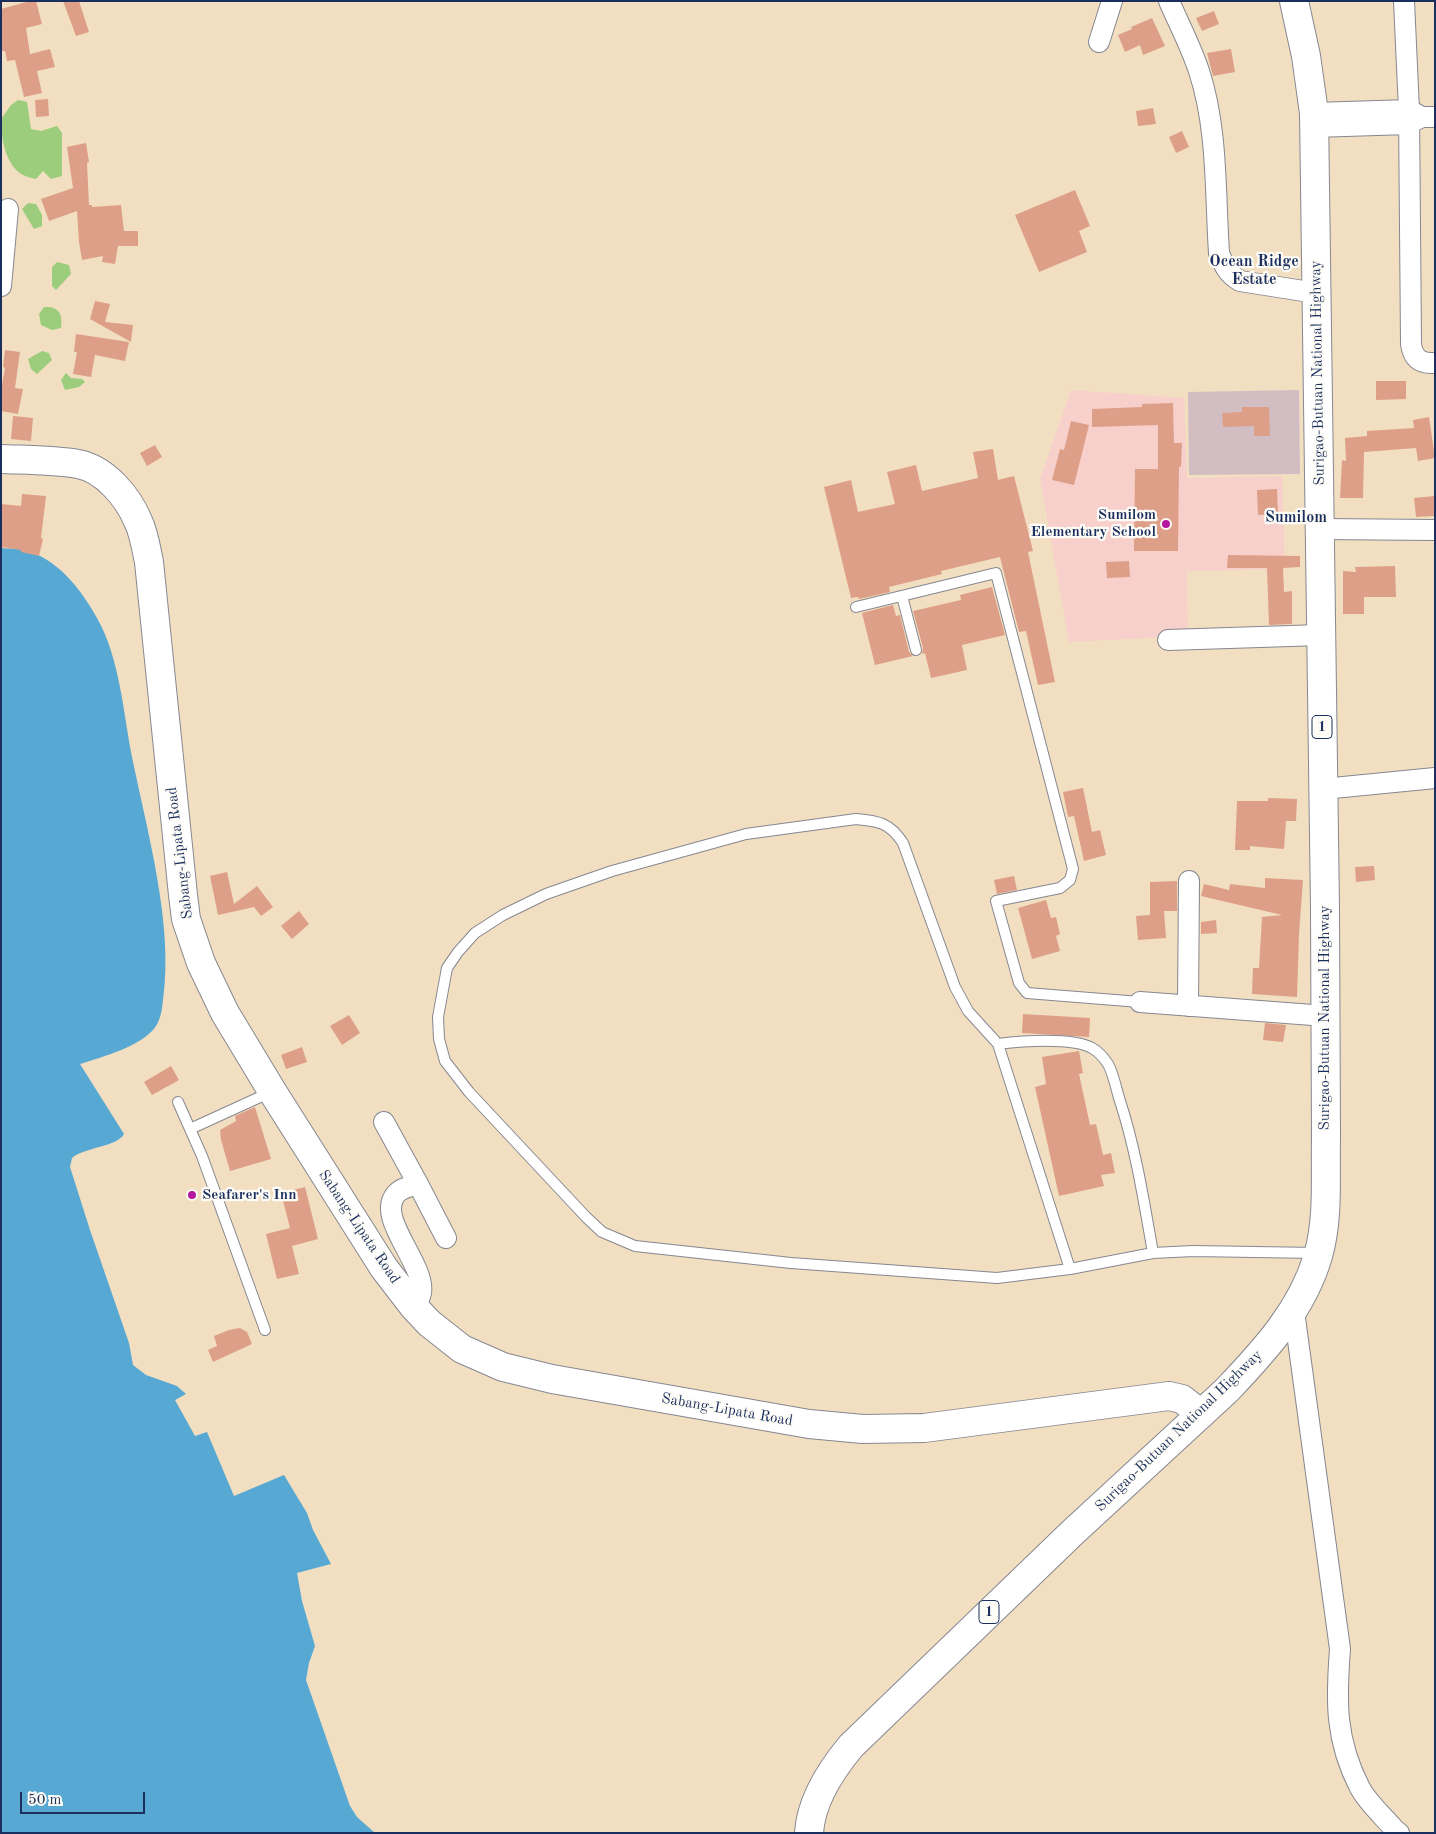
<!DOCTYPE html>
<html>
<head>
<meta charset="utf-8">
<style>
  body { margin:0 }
  #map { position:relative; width:1436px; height:1834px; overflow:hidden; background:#f2dfc1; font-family:"Old Standard TT",serif }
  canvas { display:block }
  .frame { position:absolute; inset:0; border:2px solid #1b2f5e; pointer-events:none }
  .scale { position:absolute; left:20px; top:1792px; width:125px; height:22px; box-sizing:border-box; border:2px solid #1b2f5e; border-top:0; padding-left:6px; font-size:15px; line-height:18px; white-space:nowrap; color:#1b2f5e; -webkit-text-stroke:4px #fdfcf7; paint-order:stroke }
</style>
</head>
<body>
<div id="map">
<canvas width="1436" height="1834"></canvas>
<div class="frame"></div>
<div class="scale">50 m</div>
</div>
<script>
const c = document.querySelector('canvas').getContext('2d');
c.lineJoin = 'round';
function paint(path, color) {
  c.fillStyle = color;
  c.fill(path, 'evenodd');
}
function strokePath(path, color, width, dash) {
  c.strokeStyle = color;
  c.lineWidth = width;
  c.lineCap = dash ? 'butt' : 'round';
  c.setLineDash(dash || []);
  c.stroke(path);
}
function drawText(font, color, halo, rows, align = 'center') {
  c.font = font + ' "Old Standard TT",serif';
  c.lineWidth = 4.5;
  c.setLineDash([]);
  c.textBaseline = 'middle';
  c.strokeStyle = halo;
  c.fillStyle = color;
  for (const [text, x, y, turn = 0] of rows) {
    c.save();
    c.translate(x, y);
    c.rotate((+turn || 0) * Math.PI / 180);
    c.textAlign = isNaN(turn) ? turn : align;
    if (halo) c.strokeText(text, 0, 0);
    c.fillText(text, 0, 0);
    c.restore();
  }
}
const built = new Path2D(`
  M 1071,390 L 1184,398 L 1187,478 L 1282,476 L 1285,569 L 1187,571 L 1188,636 L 1069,642 L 1040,479 Z`);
const industrial = new Path2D(`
  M 1299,390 L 1300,474 L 1189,475 L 1188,392 Z`);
const green = new Path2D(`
  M 18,100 L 27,102 L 31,129 L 41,131 L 57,126 L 62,133 L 62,176 L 51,179 L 43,171 L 36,179 C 31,178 25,176 21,174 C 5,163 1,137 1,119 L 11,105 Z
  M 28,203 L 36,204 L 42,215 L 42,226 L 34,229 L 22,209 Z
  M 57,262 L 69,265 L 71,274 L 56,290 L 52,286 L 52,267 Z
  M 44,307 C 59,306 63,314 61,328 L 52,330 L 41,325 L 39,314 Z
  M 42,351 L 49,353 L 52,360 L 37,374 L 31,369 L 28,359 Z
  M 66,373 L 71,378 L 82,379 L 85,382 L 79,387 L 65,390 L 61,380 Z`);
const water = new Path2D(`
  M 1,548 C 8,549 17,548 24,550 C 57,558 81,589 97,618 C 120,659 123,711 132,757 C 147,831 174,925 163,1000 C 162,1009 161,1018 156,1026 C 143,1046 102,1057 80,1064 L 124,1134 C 117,1147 85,1147 72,1158 L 70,1167 L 90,1230 L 129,1343 L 133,1365 L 146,1375 L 177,1386 L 186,1394 L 175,1400 L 195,1436 L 207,1432 L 234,1496 L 284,1475 L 307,1513 L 313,1530 L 331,1564 L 297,1573 L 302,1601 L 315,1646 L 309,1663 L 306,1680 L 350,1806 L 357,1817 L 375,1833 L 1,1833 Z`);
const building = new Path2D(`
  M 30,1 L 36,1 L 42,24 L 26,28 L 30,54 L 50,49 L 55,67 L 37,71 L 42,93 L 24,97 L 15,60 L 7,61 L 5,51 L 1,51 L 1,9 Z
  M 63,1 L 79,1 L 89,32 L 76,36 Z
  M 1214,11 L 1219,24 L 1202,31 L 1196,18 Z
  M 1152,18 L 1165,46 L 1143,55 L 1140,45 L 1125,52 L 1118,35 L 1132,29 L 1131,27 Z
  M 1231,49 L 1235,72 L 1213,76 L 1207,53 Z
  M 48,99 L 49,116 L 36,117 L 35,100 Z
  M 1153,108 L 1156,124 L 1138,126 L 1136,111 Z
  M 1182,131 L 1189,147 L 1176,153 L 1169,137 Z
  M 86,143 L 89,162 L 87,163 L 89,205 L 92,205 L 92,207 L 121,205 L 124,231 L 138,231 L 138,246 L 118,246 L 115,264 L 102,262 L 103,256 L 82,260 L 79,242 L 77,211 L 49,221 L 41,199 L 73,188 L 67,147 Z
  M 1075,190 L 1090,226 L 1079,231 L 1087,252 L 1039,272 L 1015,215 Z
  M 95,301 L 110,304 L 105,322 L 133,325 L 131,342 L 90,319 Z
  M 76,334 L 129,342 L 125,361 L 95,355 L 91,377 L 73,374 L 77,352 L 74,352 Z
  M 5,350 L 20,352 L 15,388 L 23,389 L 18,414 L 1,411 L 1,390 L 5,368 L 3,367 Z
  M 1376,381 L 1406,381 L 1406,399 L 1376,400 Z
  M 1173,403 L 1174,443 L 1182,443 L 1181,467 L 1179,467 L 1178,551 L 1134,551 L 1135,469 L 1158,469 L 1158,425 L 1092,427 L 1092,409 L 1142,407 L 1142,404 Z
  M 1242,407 L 1269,407 L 1270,436 L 1254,436 L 1254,426 L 1223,427 L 1222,413 L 1242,412 Z
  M 13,416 L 33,418 L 31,441 L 11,439 Z
  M 1429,417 L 1435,458 L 1418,461 L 1416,448 L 1364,452 L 1363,498 L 1340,498 L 1342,460 L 1346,461 L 1345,438 L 1367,436 L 1367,431 L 1414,428 L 1413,420 Z
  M 1071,421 L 1089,425 L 1074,485 L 1052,480 L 1060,449 L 1064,450 Z
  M 155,445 L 162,457 L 147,466 L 140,453 Z
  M 993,449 L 998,480 L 1014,476 L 1033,551 L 1028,552 L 1055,682 L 1038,685 L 1026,631 L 1019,632 L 1000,557 L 941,571 L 942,574 L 889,587 L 890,592 L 859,599 L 858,597 L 851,598 L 824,487 L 851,480 L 858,512 L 895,504 L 887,472 L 916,465 L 922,491 L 978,478 L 973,452 Z
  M 1277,489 L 1278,514 L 1258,515 L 1257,490 Z
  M 22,494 L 46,496 L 41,538 L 43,539 L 39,556 L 21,552 L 21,550 L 1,547 L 1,504 L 21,506 Z
  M 1435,496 L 1435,516 L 1416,517 L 1414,498 Z
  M 1228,555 L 1300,556 L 1300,567 L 1283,568 L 1284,592 L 1292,591 L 1292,624 L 1269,625 L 1267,568 L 1227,568 Z
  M 1129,561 L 1130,577 L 1107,578 L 1106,562 Z
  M 1395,566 L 1396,597 L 1364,597 L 1364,614 L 1343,614 L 1343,571 L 1356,572 L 1355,567 Z
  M 992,587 L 1005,635 L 962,645 L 967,670 L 931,678 L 925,653 L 922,654 L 923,648 L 913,611 L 961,600 L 960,595 Z
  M 893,605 L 896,616 L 900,615 L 909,652 L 913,656 L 875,665 L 862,613 Z
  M 1083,788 L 1092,832 L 1100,830 L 1106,855 L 1084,861 L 1074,816 L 1068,817 L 1063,792 Z
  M 1268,798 L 1297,799 L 1296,821 L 1286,821 L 1284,849 L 1250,846 L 1250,850 L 1235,850 L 1237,801 L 1268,801 Z
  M 1374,866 L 1375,880 L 1356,882 L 1355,867 Z
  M 227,872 L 234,904 L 257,886 L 273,907 L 261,916 L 254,907 L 218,915 L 210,876 Z
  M 1014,876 L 1017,890 L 997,894 L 994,880 Z
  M 1265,878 L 1303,880 L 1299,934 L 1297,997 L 1252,994 L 1253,968 L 1259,968 L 1262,917 L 1282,915 L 1201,896 L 1204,884 L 1229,890 L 1230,884 L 1265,888 Z
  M 1177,881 L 1177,911 L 1164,911 L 1166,938 L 1138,940 L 1136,916 L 1150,915 L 1150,882 Z
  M 1046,900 L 1051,918 L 1056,917 L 1060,934 L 1056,936 L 1060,951 L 1032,959 L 1018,908 Z
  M 299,911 L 309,924 L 292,939 L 281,926 Z
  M 1216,920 L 1217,933 L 1201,934 L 1201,922 Z
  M 1023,1014 L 1090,1018 L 1089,1037 L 1022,1033 Z
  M 349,1015 L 360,1033 L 342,1045 L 330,1026 Z
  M 1265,1023 L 1286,1025 L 1283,1042 L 1263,1040 Z
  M 302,1047 L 307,1062 L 286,1069 L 281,1055 Z
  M 1079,1051 L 1083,1073 L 1079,1074 L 1090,1125 L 1096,1124 L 1103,1155 L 1111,1153 L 1115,1173 L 1101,1175 L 1104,1186 L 1059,1196 L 1035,1087 L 1046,1084 L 1042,1057 Z
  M 171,1066 L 179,1080 L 152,1095 L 144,1082 Z
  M 255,1107 L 271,1159 L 230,1171 L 221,1140 L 220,1130 L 236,1121 L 235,1116 Z
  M 305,1187 L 318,1239 L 292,1246 L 299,1274 L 277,1279 L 266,1234 L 290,1228 L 281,1193 Z
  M 240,1328 L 247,1332 L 252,1344 L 213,1362 L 208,1350 L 217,1346 L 214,1336 L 229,1330 Z`);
const service = new Path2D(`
  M 902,596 L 916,650
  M 856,607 L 996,573 L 1073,869 L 1070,880 L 1060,888 L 996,901 L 1019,983 L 1027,993 L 1140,1002
  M 998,1044 C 1022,1041 1072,1037 1092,1048 C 1099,1052 1104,1058 1108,1064 C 1114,1075 1116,1089 1120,1101 C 1136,1150 1144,1202 1153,1253
  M 178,1102 L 202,1156 L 265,1330
  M 190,1129 L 271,1092
  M 1070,1269 L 998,1044 L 968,1011 L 955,987 L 903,843 C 890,823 879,821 856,819 L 746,834 L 612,871 L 546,894 L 503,915 L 475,933 L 458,952 L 447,968 L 438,1017 L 439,1039 L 445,1061 L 469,1092 L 586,1217 L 602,1232 L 635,1246 L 791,1263 L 997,1278 L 1070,1269 L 1153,1253 L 1193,1251 L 1317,1253`);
const minor = new Path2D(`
  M 1169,1 C 1179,24 1191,47 1199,71 C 1218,129 1215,193 1219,253 C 1224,266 1228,274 1240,281 L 1316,293
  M 1404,1 L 1409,110 L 1411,344 C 1413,358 1420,364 1435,363
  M 1099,42 L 1112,1
  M 1314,113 L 1409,110 L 1420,116
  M 1314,127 L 1408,124 L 1422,117 L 1435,117
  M 1,286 L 8,209
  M 1320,529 L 1435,530
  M 1168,640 L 1321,635
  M 1323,789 L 1435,778
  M 1140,1002 L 1326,1016
  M 1188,1006 L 1189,881
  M 384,1122 L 418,1184
  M 414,1307 C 417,1303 420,1298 421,1293 C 426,1264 375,1218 396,1194 C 401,1188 411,1186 418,1184 L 446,1238
  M 1294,1311 L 1340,1649 C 1336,1701 1335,1740 1360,1788 C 1368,1803 1384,1817 1395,1830 L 1399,1833`);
const secondary = new Path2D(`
  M 1,459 C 25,460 55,460 78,464 C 105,469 128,497 138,521 C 144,533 146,548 149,562 L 183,895 L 186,919 L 201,963 L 225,1013 L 272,1091 L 384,1268 L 414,1307 L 429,1323 L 462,1349 L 503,1367 L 552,1379 L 809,1424 L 863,1429 L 924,1428 L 1169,1396 L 1182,1399 L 1201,1414`);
const trunk = new Path2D(`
  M 809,1833 C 811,1800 831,1770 851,1746 L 1072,1533 L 1227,1390 C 1265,1350 1302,1310 1318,1256 C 1329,1218 1325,1176 1326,1138 C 1326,1061 1326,984 1325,908 C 1321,643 1317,378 1314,113 L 1306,56 L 1294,1`);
const markers = [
  [1166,524,5,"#b5179e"],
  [192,1195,5,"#b5179e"]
];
const shields = [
  [1322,727,20],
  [989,1612,20]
];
const shieldNames = [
  ["1",1322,727],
  ["1",989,1612]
];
const streetNames = [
  ["Surigao-Butuan National Highway",1318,373,-91],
  ["Sabang-Lipata Road",180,853,-97],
  ["Surigao-Butuan National Highway",1325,1018,-90],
  ["Sabang-Lipata Road",359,1227,56],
  ["Sabang-Lipata Road",727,1410,10],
  ["Surigao-Butuan National Highway",1179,1431,-44]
];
const poiNames = [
  ["Sumilom",1156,515],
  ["Elementary School",1156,532],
  ["Seafarer's Inn",202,1195,"left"]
];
const neighbourhoodNames = [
  ["Ocean Ridge",1254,262],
  ["Estate",1254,280],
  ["Sumilom",1296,518]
];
paint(built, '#f7d0cb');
paint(industrial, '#d2bec2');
paint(green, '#9ccd7c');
paint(water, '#57a8d2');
paint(building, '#dd9f88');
strokePath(service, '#868790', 12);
strokePath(minor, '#868790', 22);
strokePath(secondary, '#868790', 30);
strokePath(trunk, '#868790', 30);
strokePath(service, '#fff', 10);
strokePath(minor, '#fff', 20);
strokePath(secondary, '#fff', 28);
strokePath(trunk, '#fff', 28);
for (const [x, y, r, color] of markers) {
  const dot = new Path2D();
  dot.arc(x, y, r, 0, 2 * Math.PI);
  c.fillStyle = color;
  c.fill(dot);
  strokePath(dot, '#fdfcf7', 2);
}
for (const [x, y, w] of shields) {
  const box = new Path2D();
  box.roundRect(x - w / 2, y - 11.5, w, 23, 4);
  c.fillStyle = '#fdfcf7';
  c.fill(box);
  strokePath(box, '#1b2f5e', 1);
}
drawText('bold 14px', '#1b2f5e', null, shieldNames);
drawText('15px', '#1b2f5e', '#fdfcf7', streetNames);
drawText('bold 15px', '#1b2f5e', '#fdfcf7', poiNames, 'right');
drawText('bold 16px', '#1b2f5e', '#fdfcf7', neighbourhoodNames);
</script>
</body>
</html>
